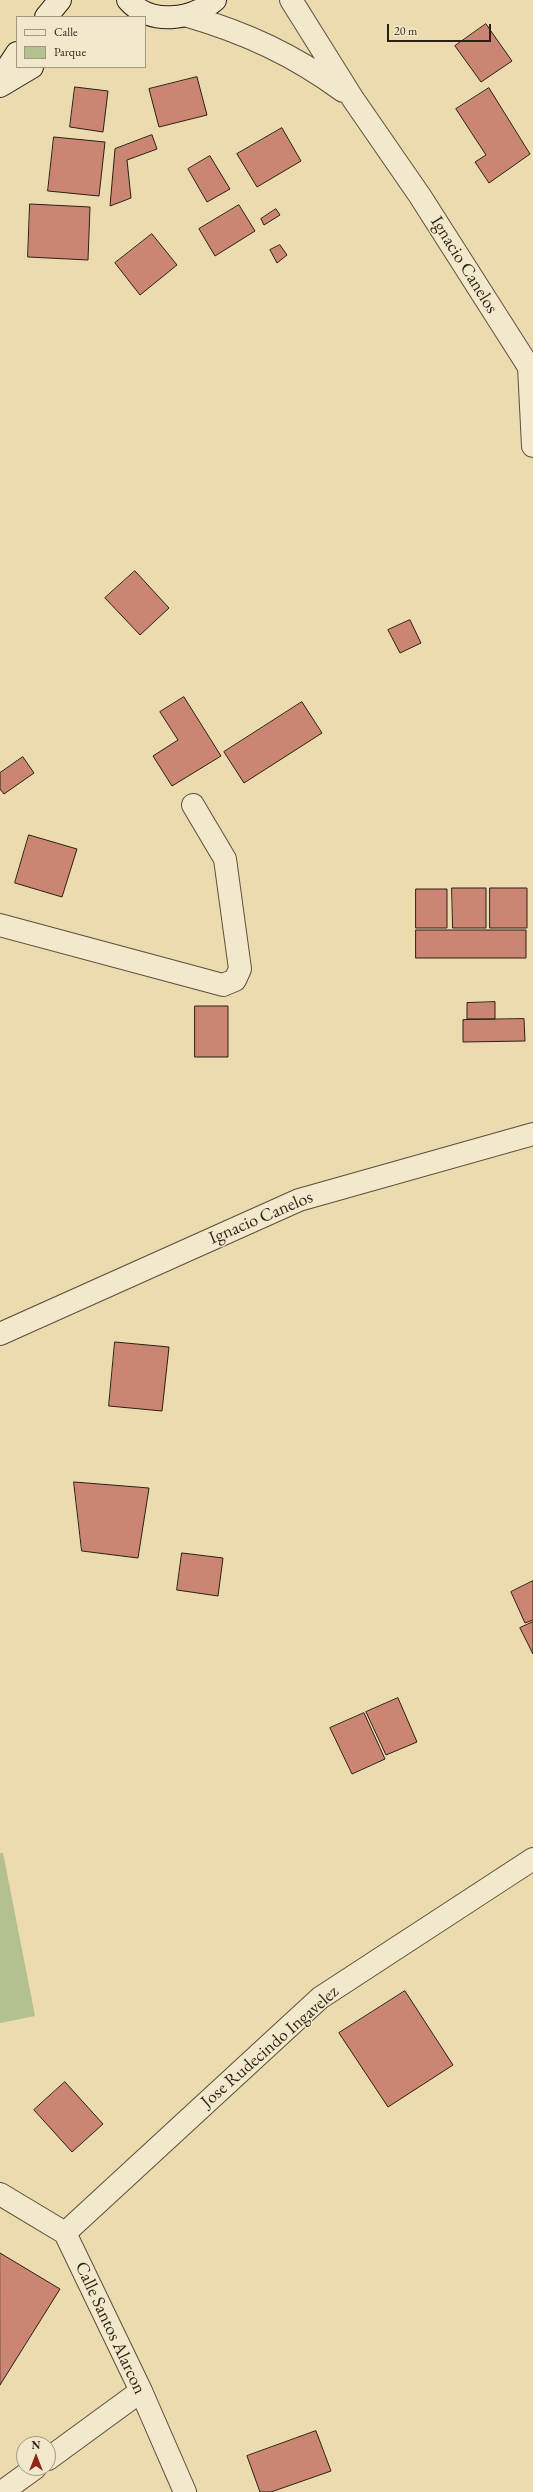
<!DOCTYPE html>
<html>
<head>
<meta charset="utf-8">
<style>
  body { margin:0 }
  #map { position:relative; width:533px; height:2492px; overflow:hidden; background:#ebdbaf; font-family:"EB Garamond",serif }
  canvas { display:block }
  .legend { position:absolute; left:16px; top:16px; width:130px; height:52px; box-sizing:border-box; background:#f2e8cb; border:1px solid #a39883; margin:0; padding:5px 7px; list-style:none; font-size:12px; color:#2c1f16 }
  .legend li { display:flex; align-items:center; gap:8px; height:20px }
  .legend b { width:20px; border:1px solid #a39883 }
  .north { position:absolute; left:16px; top:2436px; width:40px; height:40px; box-sizing:border-box; background:#f2e8cb; border:1px solid #a39883; border-radius:50%; rotate:0deg; font-size:11px; font-weight:700; line-height:16px; text-align:center; color:#2c1f16 }
  .north::after { content:''; display:block; margin:auto; width:14px; height:18px; background:#8f2418; clip-path:polygon(50% 0,100% 100%,50% 72%,0 100%) }
  .scale { position:absolute; left:387px; top:24px; width:104px; height:18px; box-sizing:border-box; border:2px solid #2c1f16; border-top:0; padding-left:5px; font-size:12px; line-height:14px; white-space:nowrap; color:#2c1f16; -webkit-text-stroke:3px #f2e8cb; paint-order:stroke }
</style>
</head>
<body>
<div id="map">
<canvas width="533" height="2492"></canvas>
<ul class="legend">
<li><b style="height:5px;background:#f2e8cb"></b>Calle</li>
<li><b style="height:11px;background:#b2c18f"></b>Parque</li>
</ul>
<div class="north">N</div>
<div class="scale">20 m</div>
</div>
<script>
const c = document.querySelector('canvas').getContext('2d');
c.lineJoin = 'round';
function paint(path, color) {
  c.fillStyle = color;
  c.fill(path, 'evenodd');
}
function strokePath(path, color, width, dash) {
  c.strokeStyle = color;
  c.lineWidth = width;
  c.lineCap = dash ? 'butt' : 'round';
  c.setLineDash(dash || []);
  c.stroke(path);
}
function drawText(font, color, halo, rows, align = 'center') {
  c.font = font + ' "EB Garamond",serif';
  c.lineWidth = 3;
  c.setLineDash([]);
  c.textBaseline = 'middle';
  c.strokeStyle = halo;
  c.fillStyle = color;
  for (const [text, x, y, turn = 0] of rows) {
    c.save();
    c.translate(x, y);
    c.rotate((+turn || 0) * Math.PI / 180);
    c.textAlign = isNaN(turn) ? turn : align;
    if (halo) c.strokeText(text, 0, 0);
    c.fillText(text, 0, 0);
    c.restore();
  }
}
const green = new Path2D(`
  M 0,1853 L 3,1853 L 35,2016 L 0,2023 Z`);
const building = new Path2D(`
  M 486,24 L 512,61 L 481,82 L 455,46 Z
  M 197,77 L 207,115 L 159,127 L 149,89 Z
  M 75,87 L 108,91 L 103,132 L 70,127 Z
  M 489,88 L 530,154 L 489,183 L 475,162 L 486,155 L 456,109 Z
  M 282,128 L 301,161 L 257,187 L 237,154 Z
  M 152,135 L 157,149 L 127,160 L 131,198 L 110,206 L 115,149 Z
  M 54,137 L 105,142 L 99,196 L 48,191 Z
  M 210,156 L 230,189 L 207,202 L 188,169 Z
  M 30,204 L 90,207 L 88,260 L 28,257 Z
  M 239,205 L 255,231 L 215,256 L 199,229 Z
  M 276,209 L 280,215 L 264,225 L 261,219 Z
  M 152,234 L 177,265 L 140,295 L 115,263 Z
  M 280,245 L 287,255 L 277,263 L 270,250 Z
  M 135,571 L 169,608 L 140,635 L 105,598 Z
  M 410,620 L 421,643 L 400,653 L 388,630 Z
  M 184,697 L 221,756 L 172,786 L 153,756 L 178,740 L 160,712 Z
  M 302,702 L 322,733 L 244,783 L 224,752 Z
  M 23,757 L 34,773 L 4,794 L 0,789 L 0,773 Z
  M 29,835 L 77,849 L 62,897 L 15,883 Z
  M 452,888 L 486,888 L 486,928 L 453,928 Z
  M 490,888 L 527,888 L 527,928 L 490,928 Z
  M 416,889 L 447,889 L 447,928 L 416,928 Z
  M 416,930 L 526,930 L 526,958 L 416,958 Z
  M 495,1002 L 495,1019 L 467,1019 L 467,1003 Z
  M 195,1006 L 228,1006 L 228,1057 L 195,1057 Z
  M 524,1019 L 525,1041 L 463,1042 L 463,1020 Z
  M 115,1342 L 169,1347 L 162,1411 L 109,1406 Z
  M 74,1482 L 149,1488 L 138,1558 L 82,1551 Z
  M 182,1553 L 223,1558 L 218,1596 L 177,1590 Z
  M 533,1581 L 533,1620 L 525,1623 L 511,1592 Z
  M 533,1622 L 533,1654 L 520,1628 Z
  M 398,1698 L 417,1742 L 386,1755 L 366,1712 Z
  M 364,1713 L 385,1759 L 352,1774 L 330,1728 Z
  M 405,1991 L 453,2065 L 388,2107 L 339,2033 Z
  M 65,2082 L 103,2124 L 72,2152 L 34,2110 Z
  M 0,2253 L 60,2289 L 0,2385 Z
  M 316,2431 L 331,2471 L 271,2492 L 260,2492 L 247,2456 Z`);
const street = new Path2D(`
  M 291,0 L 353,99 L 420,196 L 529,367 L 533,446
  M 188,16 C 246,33 294,55 343,91
  M 0,925 L 223,985 L 235,980 L 240,969 L 225,859 L 193,805
  M 0,1334 L 299,1200 L 533,1134
  M 0,2194 L 65,2233 L 141,2391 L 185,2492
  M 65,2233 L 320,1998 L 533,1859
  M 48,2459 L 141,2391
  M 2,2492 L 35,2468`);
const secondary = new Path2D(`
  M 128,0 C 150,26 192,20 215,0
  M 46,17 L 60,0
  M 0,79 L 17,53
  M 0,86 L 32,67`);
const streetNames = [
  ["Ignacio Canelos",464,265,58],
  ["Ignacio Canelos",261,1218,-23],
  ["Jose Rudecindo Ingavelez",270,2047,-41],
  ["Calle Santos Alarcon",110,2328,65]
];
paint(green, '#b2c18f');
paint(building, '#cb8673');
strokePath(building, '#2c1f16', 1);
strokePath(street, '#5c4e3c', 24);
strokePath(secondary, '#2c1f16', 24);
strokePath(street, '#f2e8cb', 22);
strokePath(secondary, '#f2e8cb', 22);
drawText('18px', '#2c1f16', '#f2e8cb', streetNames);
</script>
</body>
</html>
